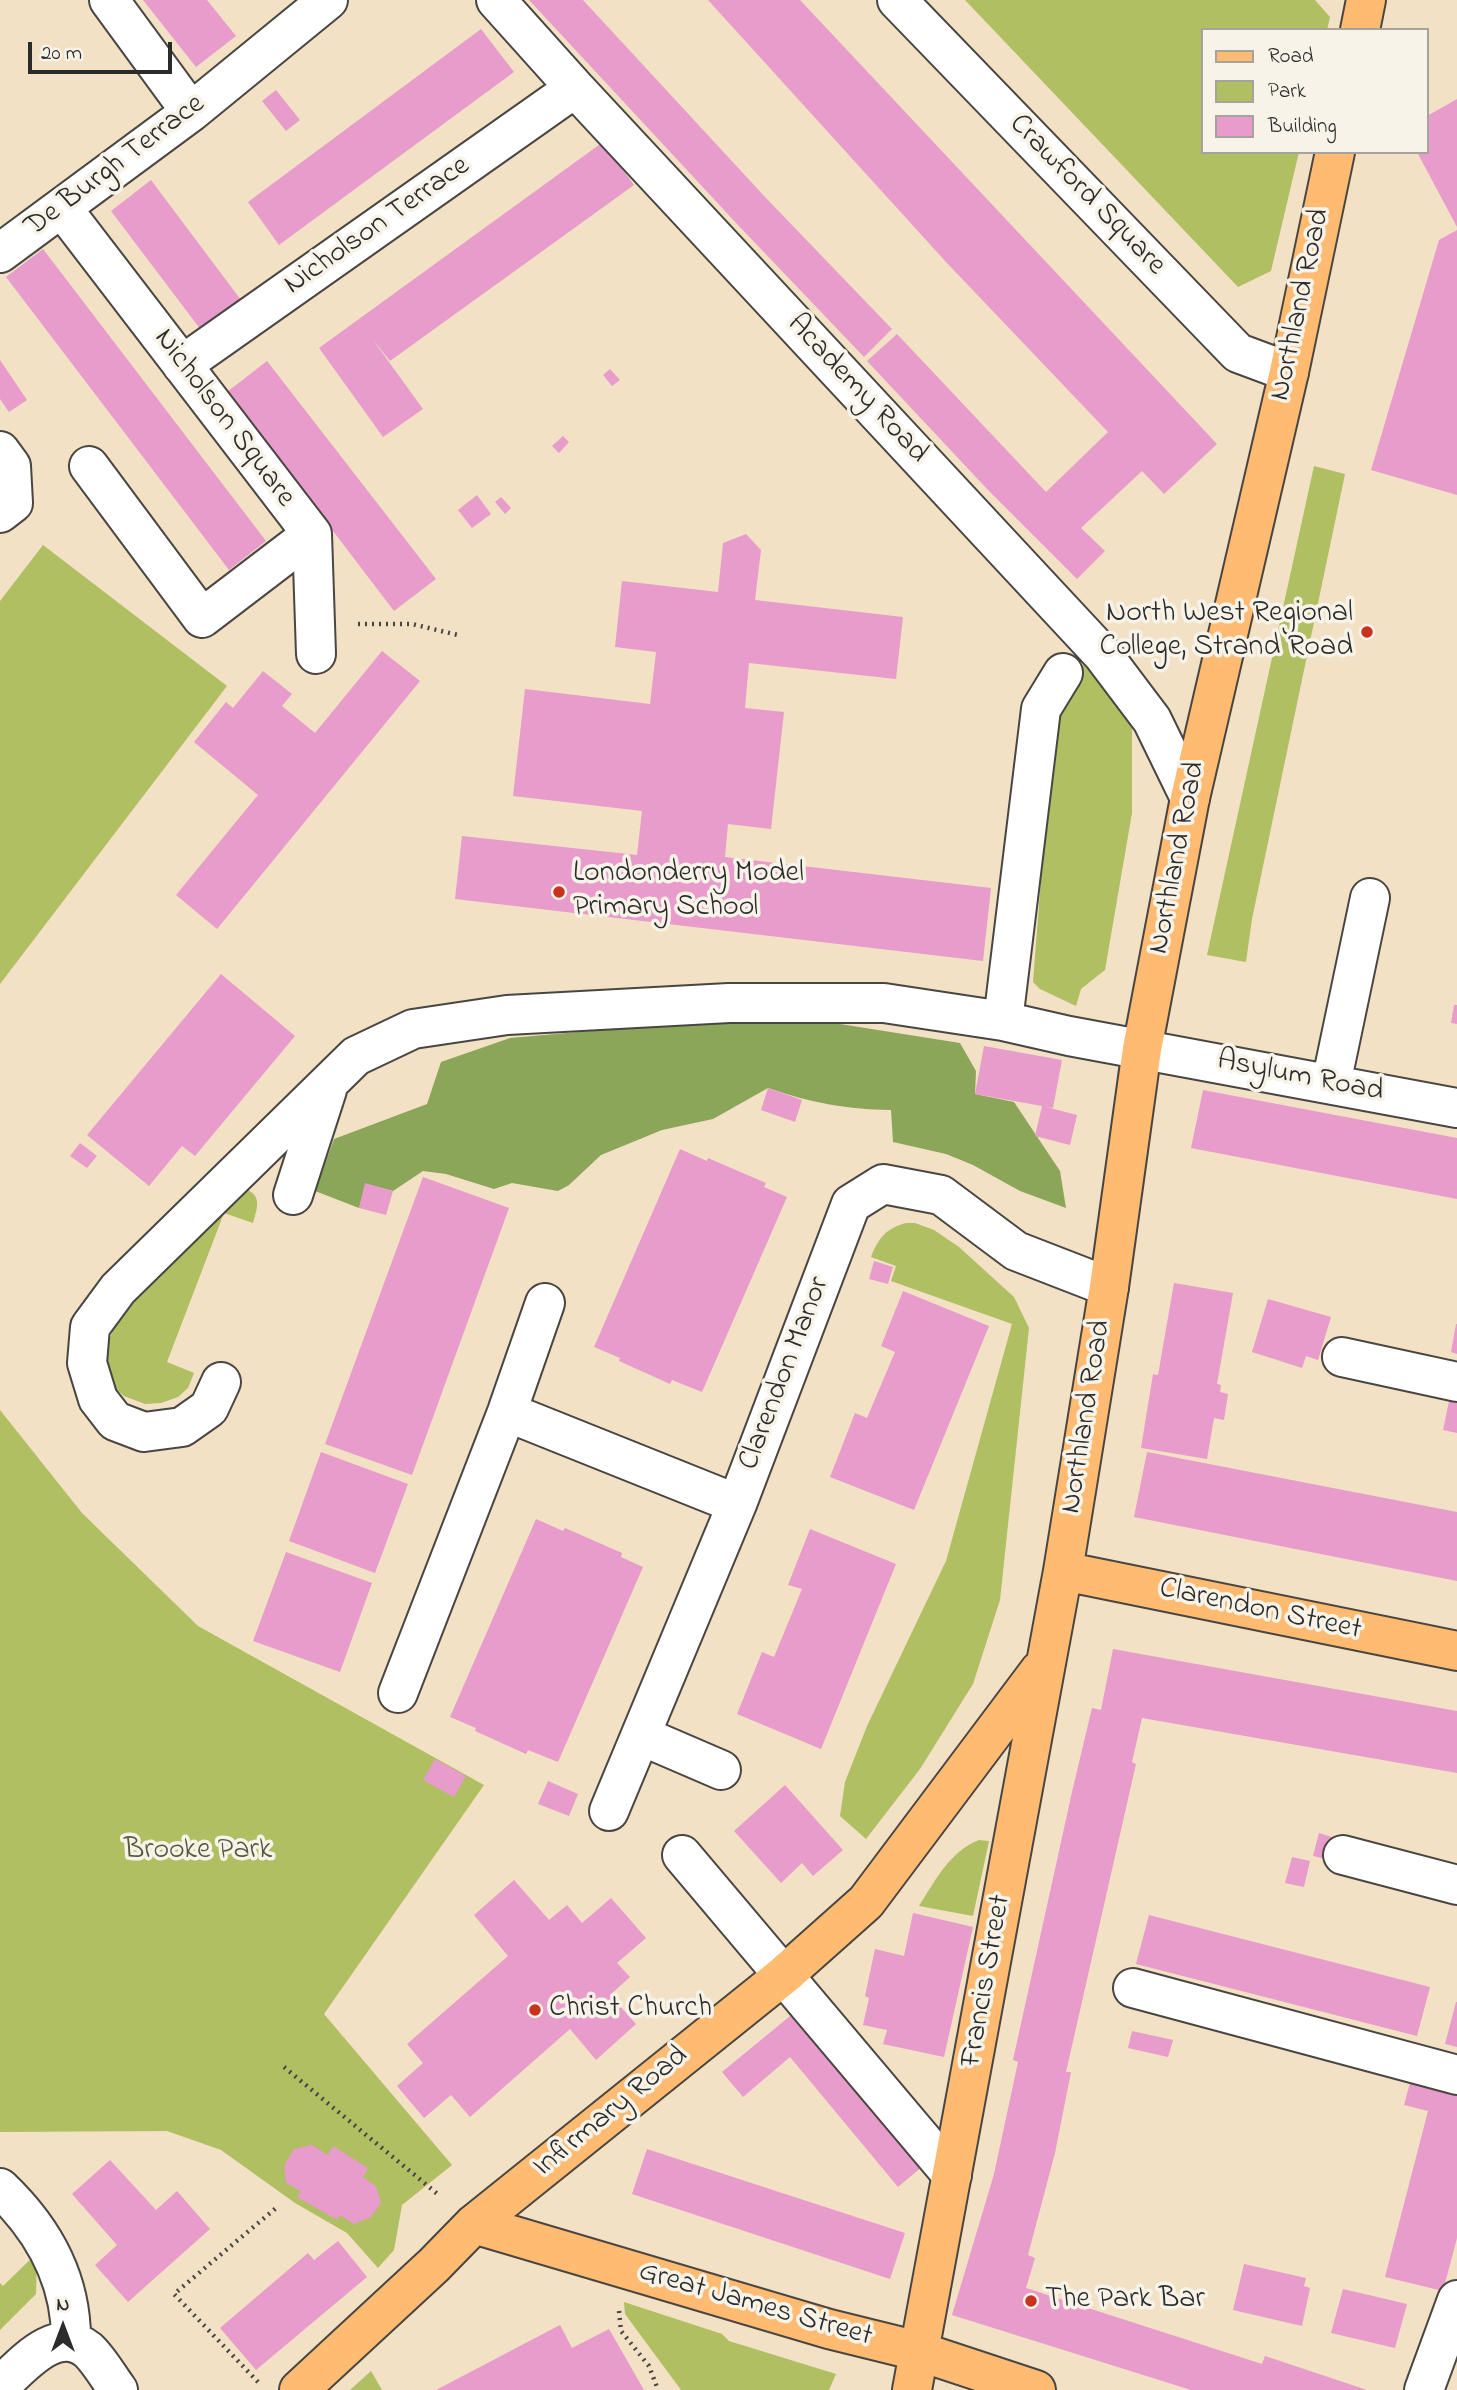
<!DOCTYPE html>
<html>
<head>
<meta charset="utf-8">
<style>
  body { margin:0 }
  #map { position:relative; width:1457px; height:2390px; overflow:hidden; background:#f2e1c5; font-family:"Indie Flower",sans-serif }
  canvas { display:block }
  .legend { position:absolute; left:1201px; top:28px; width:228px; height:126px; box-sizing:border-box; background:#f7f3e8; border:2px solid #a5a39c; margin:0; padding:9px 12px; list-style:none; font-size:21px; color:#2b2b2b }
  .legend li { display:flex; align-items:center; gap:14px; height:35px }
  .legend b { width:35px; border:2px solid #a5a39c }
  .north { position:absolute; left:28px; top:2292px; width:70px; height:70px; -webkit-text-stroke:5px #f7f3e8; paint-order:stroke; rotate:0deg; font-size:19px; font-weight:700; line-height:28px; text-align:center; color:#2b2b2b }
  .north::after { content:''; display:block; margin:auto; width:24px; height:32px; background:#2b2b2b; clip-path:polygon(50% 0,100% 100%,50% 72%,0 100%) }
  .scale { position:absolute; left:28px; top:42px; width:144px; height:32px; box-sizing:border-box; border:4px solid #2b2b2b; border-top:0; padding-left:9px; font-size:21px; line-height:24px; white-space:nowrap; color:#2b2b2b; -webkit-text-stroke:5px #f7f3e8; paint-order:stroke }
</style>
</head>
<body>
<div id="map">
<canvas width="1457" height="2390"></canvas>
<ul class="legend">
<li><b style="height:9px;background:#ffbb71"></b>Road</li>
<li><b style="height:19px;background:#afbf62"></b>Park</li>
<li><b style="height:19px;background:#e79ccb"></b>Building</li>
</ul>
<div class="north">N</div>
<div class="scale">20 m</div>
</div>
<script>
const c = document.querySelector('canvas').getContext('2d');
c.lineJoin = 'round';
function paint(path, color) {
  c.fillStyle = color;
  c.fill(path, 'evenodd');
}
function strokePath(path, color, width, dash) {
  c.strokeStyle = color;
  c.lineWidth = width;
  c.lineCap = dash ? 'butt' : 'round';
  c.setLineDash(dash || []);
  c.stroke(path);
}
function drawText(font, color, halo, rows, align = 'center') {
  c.font = font + ' "Indie Flower",sans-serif';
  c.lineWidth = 7;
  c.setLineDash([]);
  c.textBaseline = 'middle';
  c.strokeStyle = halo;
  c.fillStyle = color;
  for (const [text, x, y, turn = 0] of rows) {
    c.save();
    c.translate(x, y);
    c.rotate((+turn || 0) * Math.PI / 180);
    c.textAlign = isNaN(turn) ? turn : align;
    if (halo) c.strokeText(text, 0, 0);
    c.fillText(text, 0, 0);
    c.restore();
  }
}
const green = new Path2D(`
  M 965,0 L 1315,0 L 1330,17 L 1327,30 L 1203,30 L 1203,152 L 1299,152 L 1271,271 L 1238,287 Z
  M 1314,466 L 1345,474 L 1252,919 L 1246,962 L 1207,955 Z
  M 43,545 L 227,686 L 0,984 L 0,601 Z
  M 1083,664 L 1122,710 L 1132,726 L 1132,813 L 1105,970 L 1081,989 L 1076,1006 L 1040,989 L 1033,982 L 1046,814 L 1062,688 Z
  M 244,1189 C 263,1194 257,1209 253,1223 L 224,1213 L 167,1362 L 194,1373 L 188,1388 L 178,1397 L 161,1403 L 145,1404 L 124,1396 L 111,1384 L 106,1363 L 108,1342 L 126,1301 Z
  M 906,1223 L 915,1223 L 934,1230 L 959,1247 L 1014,1297 L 1029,1328 L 1000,1600 L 973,1684 L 920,1769 L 866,1839 L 840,1816 L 845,1782 L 867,1726 L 946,1561 L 1012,1324 L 891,1281 L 896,1266 L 871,1257 C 878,1239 886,1228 906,1223 Z
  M 0,1410 L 82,1513 L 198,1626 L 484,1785 L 324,2014 L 452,2165 L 402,2205 L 394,2250 L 378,2268 L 347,2233 L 295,2203 L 221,2150 L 167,2131 L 0,2132 Z
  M 979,1840 L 989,1841 L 973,1916 L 919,1906 C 935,1881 950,1851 979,1840 Z
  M 37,2253 L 36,2294 L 0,2330 L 0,2283 L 3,2286 Z
  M 624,2302 L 722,2334 L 729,2341 L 836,2374 L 829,2390 L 681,2390 L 625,2314 Z
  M 371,2371 L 382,2390 L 350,2390 Z`);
const forest = new Path2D(`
  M 821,1021 L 960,1043 L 976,1071 L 975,1094 L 1014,1102 L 1060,1171 L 1066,1208 L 1020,1191 L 973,1165 L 946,1154 L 893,1142 L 891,1110 C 844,1109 812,1103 768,1088 L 713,1119 L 662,1130 L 601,1155 L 569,1185 L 558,1191 L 512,1183 L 494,1189 L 446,1174 L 423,1171 L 393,1191 L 366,1184 L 359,1208 L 315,1191 L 334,1139 L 427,1104 L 441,1062 L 510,1038 L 692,1022 Z`);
const building = new Path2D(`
  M 143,0 L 207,0 L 236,36 L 196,67 Z
  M 529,0 L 583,0 L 766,198 L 892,329 L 864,357 L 738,225 Z
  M 708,0 L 800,0 L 1217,444 L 1164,494 L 1142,471 L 1081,528 L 1105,551 L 1077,579 L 988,490 L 867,361 L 897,334 L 1046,492 L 1108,432 L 946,262 Z
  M 481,29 L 514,72 L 279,245 L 248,202 Z
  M 276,90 L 300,120 L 286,131 L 262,101 Z
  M 1457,99 L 1457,227 L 1417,152 L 1427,152 L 1427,116 Z
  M 603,142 L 634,185 L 390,361 L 373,340 L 423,409 L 383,437 L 319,348 Z
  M 151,180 L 241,300 L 201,330 L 111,211 Z
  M 1457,230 L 1457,495 L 1371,470 L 1439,240 Z
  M 43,249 L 266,541 L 229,570 L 6,277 Z
  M 0,360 L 27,400 L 9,412 L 0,399 Z
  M 267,361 L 436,579 L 394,611 L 227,392 Z
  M 610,369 L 620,380 L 612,386 L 603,375 Z
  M 563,436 L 569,442 L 559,453 L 552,446 Z
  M 477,495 L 491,514 L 472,528 L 458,510 Z
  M 501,497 L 511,508 L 505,514 L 495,502 Z
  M 746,534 L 761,550 L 755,600 L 903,617 L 896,679 L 749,663 L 745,708 L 784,712 L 771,829 L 728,824 L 725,857 L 991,888 L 983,961 L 455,899 L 462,836 L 637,855 L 642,811 L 513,796 L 525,689 L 650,704 L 656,652 L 615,647 L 622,581 L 718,592 L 723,543 Z
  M 382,651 L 420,681 L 217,929 L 176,895 L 258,795 L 194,742 L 226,702 L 233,708 L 263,671 L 292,694 L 282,706 L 315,733 Z
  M 221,974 L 295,1036 L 195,1156 L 182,1146 L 149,1186 L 87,1135 Z
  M 1454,1005 L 1457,1005 L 1457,1024 L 1451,1023 Z
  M 984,1046 L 1062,1060 L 1053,1108 L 1046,1107 L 1077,1115 L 1070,1145 L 1035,1136 L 1042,1106 L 975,1094 Z
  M 768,1088 L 802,1100 L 795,1122 L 761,1110 Z
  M 1203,1090 L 1457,1138 L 1457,1199 L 1191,1148 Z
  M 80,1143 L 97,1156 L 87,1168 L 70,1156 Z
  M 680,1149 L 707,1161 L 708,1158 L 766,1183 L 764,1187 L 787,1197 L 702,1392 L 672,1380 L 670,1384 L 619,1361 L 620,1358 L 594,1347 Z
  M 423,1177 L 509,1208 L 412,1475 L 325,1444 Z
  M 365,1183 L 393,1191 L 386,1215 L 359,1208 Z
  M 874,1261 L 893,1267 L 888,1284 L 869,1279 Z
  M 1174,1283 L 1233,1293 L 1217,1384 L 1221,1385 L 1220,1392 L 1228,1394 L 1224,1420 L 1214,1418 L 1207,1459 L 1141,1448 L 1153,1374 L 1158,1375 Z
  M 903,1291 L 989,1326 L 914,1510 L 830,1477 L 855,1413 L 867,1418 L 895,1352 L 881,1346 Z
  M 1268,1299 L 1331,1317 L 1318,1360 L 1306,1356 L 1302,1368 L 1252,1352 Z
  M 1456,1324 L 1457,1324 L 1457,1354 L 1451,1352 Z
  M 1451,1392 L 1457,1394 L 1457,1433 L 1443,1430 Z
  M 321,1452 L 408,1484 L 375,1573 L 289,1541 Z
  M 1147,1452 L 1457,1512 L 1457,1581 L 1134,1517 Z
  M 536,1519 L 563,1531 L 565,1528 L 622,1553 L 621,1557 L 643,1567 L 558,1762 L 528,1750 L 526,1754 L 475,1731 L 476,1728 L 450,1717 Z
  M 810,1529 L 896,1564 L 821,1749 L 737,1714 L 762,1652 L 774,1657 L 802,1589 L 788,1585 Z
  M 286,1552 L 372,1583 L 340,1672 L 253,1641 Z
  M 1113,1649 L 1457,1711 L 1457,1773 L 1142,1718 L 1132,1762 L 1136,1764 L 1066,2072 L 1071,2072 L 1055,2153 L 1028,2255 L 1035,2258 L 1026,2288 L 1262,2364 L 1265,2356 L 1367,2390 L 1191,2390 L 952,2315 L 994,2174 L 1018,2062 L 1013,2060 L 1072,1792 L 1092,1708 L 1101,1710 Z
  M 435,1759 L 466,1776 L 454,1797 L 423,1780 Z
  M 548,1781 L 578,1794 L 569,1816 L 538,1804 Z
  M 785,1785 L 843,1850 L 813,1876 L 802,1863 L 781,1883 L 734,1831 Z
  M 1319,1833 L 1335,1838 L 1329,1860 L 1313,1856 Z
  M 1292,1857 L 1310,1861 L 1304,1887 L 1285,1883 Z
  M 514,1880 L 549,1920 L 567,1905 L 582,1923 L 611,1898 L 646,1938 L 617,1963 L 630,1977 L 610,1995 L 636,2024 L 596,2060 L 570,2029 L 470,2117 L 451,2095 L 424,2118 L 397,2086 L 423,2063 L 407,2044 L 508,1956 L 474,1915 Z
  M 913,1913 L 973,1927 L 944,2057 L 883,2044 L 887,2030 L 863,2025 L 869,1998 L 865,1996 L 875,1949 L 904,1956 Z
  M 1149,1915 L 1430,1987 L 1417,2036 L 1136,1964 Z
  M 1456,2002 L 1457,2002 L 1457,2047 L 1445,2044 Z
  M 795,2012 L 923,2166 L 898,2187 L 790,2057 L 743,2097 L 722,2072 Z
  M 1132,2031 L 1173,2040 L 1168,2057 L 1128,2048 Z
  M 1411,2079 L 1457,2091 L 1457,2238 L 1443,2291 L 1385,2277 L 1428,2111 L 1404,2105 Z
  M 312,2145 L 328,2155 L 333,2146 L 368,2168 L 363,2177 L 376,2186 L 381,2203 L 371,2217 L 354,2224 L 340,2215 L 337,2220 L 297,2197 L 301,2191 L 286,2183 L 284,2166 L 294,2149 Z
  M 647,2149 L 905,2233 L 890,2279 L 632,2194 Z
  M 110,2160 L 156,2210 L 177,2191 L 210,2229 L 128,2302 L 95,2265 L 117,2245 L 72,2194 Z
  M 338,2241 L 367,2277 L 256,2370 L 220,2328 L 308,2253 L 314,2260 Z
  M 1244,2264 L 1306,2278 L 1304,2286 L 1310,2288 L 1302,2326 L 1233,2310 Z
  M 1343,2289 L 1407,2304 L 1395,2348 L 1331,2333 Z
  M 560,2325 L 572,2348 L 609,2329 L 644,2390 L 436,2390 Z`);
const path = new Path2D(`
  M 358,624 L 412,624 L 458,635
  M 284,2067 L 440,2196
  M 619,2311 L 621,2331 L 649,2366 L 658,2390
  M 258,2382 L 174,2294 L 276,2208`);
const minor = new Path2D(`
  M 109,0 L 191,112
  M 496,0 L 575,88 L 1103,655 L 1152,720 L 1190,798
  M 897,0 L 1238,353 L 1289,372
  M 62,208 L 312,534 L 316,654
  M 0,253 L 191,112 L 328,0
  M 182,365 L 575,88
  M 0,451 L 11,466 L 13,503 L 0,513
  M 89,466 L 202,618 L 312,534
  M 1003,1021 L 1041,709 L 1063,673
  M 1331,1084 L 1370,898
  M 293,1195 L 327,1090
  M 1342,1357 L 1457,1382
  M 221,1382 L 209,1408 L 182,1427 L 144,1432 L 115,1421 L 98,1399 L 87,1363 L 90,1327 L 118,1289 L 356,1056 L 413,1029 L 507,1015 L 729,1003 L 884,1003 L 1003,1021 L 1069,1036 L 1457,1108
  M 507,1412 L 737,1504
  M 398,1693 L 507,1412 L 545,1303
  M 642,1736 L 721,1770
  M 609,1811 L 737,1504 L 851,1204 L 883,1184 L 941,1195 L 1016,1251 L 1109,1287
  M 682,1855 L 952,2175
  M 1343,1855 L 1457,1885
  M 1133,1988 L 1457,2075
  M 0,2188 C 43,2229 72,2279 71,2342
  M 0,2386 C 22,2366 56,2324 88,2350 C 99,2360 109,2378 118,2390
  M 1424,2390 L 1457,2300`);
const major = new Path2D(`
  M 1360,30 L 1366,0
  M 1063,1571 L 1457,1651
  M 474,2224 L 829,2329 L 918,2351 L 1036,2390
  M 299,2390 L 434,2265 L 474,2224 L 784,1975 L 866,1902 L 1040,1670
  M 912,2390 L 1063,1571 L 1109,1287 L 1142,1049 L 1162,944 L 1190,798 L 1289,372 L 1335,152`);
const markers = [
  [1367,632,7,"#c8321e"],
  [559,892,7,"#c8321e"],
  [535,2010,7,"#c8321e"],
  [1031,2301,7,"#c8321e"]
];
const streetNames = [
  ["De Burgh Terrace",116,167,-37],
  ["Crawford Square",1086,196,46],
  ["Nicholson Terrace",378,227,-35],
  ["Northland Road",1302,305,-78],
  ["Academy Road",856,390,47],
  ["Nicholson Square",223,419,53],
  ["Northland Road",1179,858,-79],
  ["Asylum Road",1300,1078,11],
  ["Clarendon Manor",786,1374,-69],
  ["Northland Road",1088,1417,-81],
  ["Clarendon Street",1260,1611,12],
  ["Francis Street",988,1981,-80],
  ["Infirmary Road",612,2113,-39],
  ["Great James Street",755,2306,16]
];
const poiNames = [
  ["North West Regional",1353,615,"right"],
  ["College, Strand Road",1353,649,"right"],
  ["Londonderry Model",573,875],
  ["Primary School",573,909],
  ["Christ Church",549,2010],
  ["The Park Bar",1045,2301]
];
const parkNames = [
  ["Brooke Park",198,1852]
];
paint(green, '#afbf62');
paint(forest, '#8ba658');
paint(building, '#e79ccb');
strokePath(minor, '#494642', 42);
strokePath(major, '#494642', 42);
strokePath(path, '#494642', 4.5, [2, 5]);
strokePath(minor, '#fff', 38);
strokePath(major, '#ffbb71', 38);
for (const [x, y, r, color] of markers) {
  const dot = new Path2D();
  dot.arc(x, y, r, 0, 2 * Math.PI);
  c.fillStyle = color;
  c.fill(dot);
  strokePath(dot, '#f7f3e8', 2.5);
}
drawText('30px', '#2b2b2b', '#f7f3e8', streetNames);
drawText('30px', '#2b2b2b', '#f7f3e8', poiNames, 'left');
drawText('30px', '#53573c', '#f7f3e8', parkNames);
</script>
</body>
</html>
